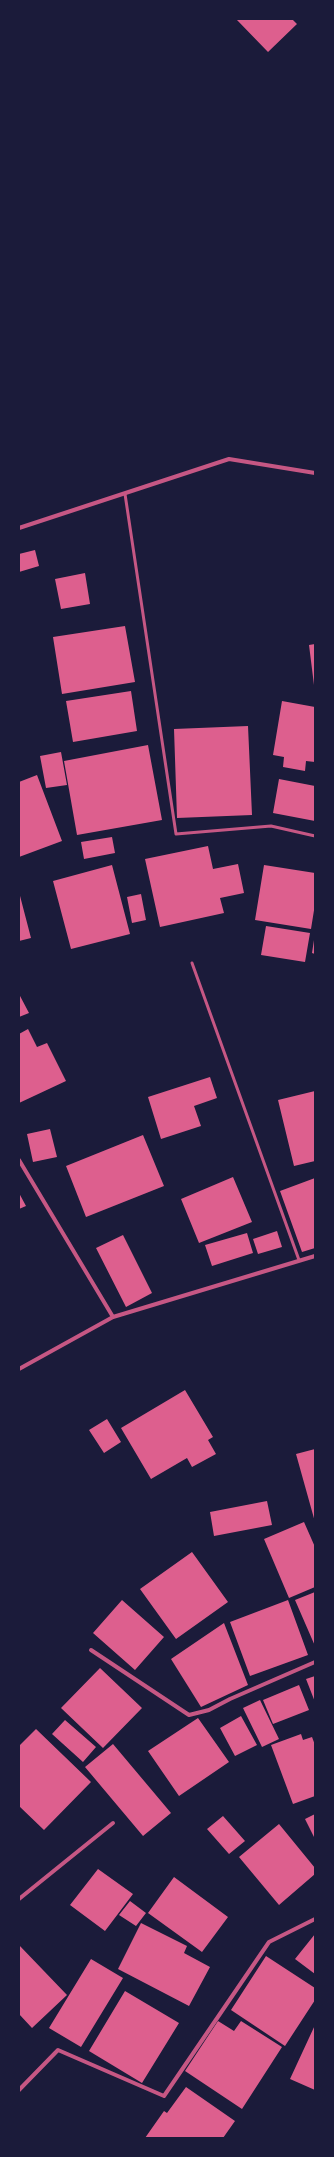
<!DOCTYPE html>
<html>
<head>
<meta charset="utf-8">
<style>
  body { margin:0 }
  #map { position:relative; width:334px; height:2157px; overflow:hidden; background:#1b1b3a; font-family:"Noto Sans",sans-serif }
  canvas { display:block }
  .frame { position:absolute; inset:0; border:20px solid #1b1b3a; pointer-events:none }
</style>
</head>
<body>
<div id="map">
<canvas width="334" height="2157"></canvas>
<div class="frame"></div>
</div>
<script>
const c = document.querySelector('canvas').getContext('2d');
c.lineJoin = 'round';
function paint(path, color) {
  c.fillStyle = color;
  c.fill(path, 'evenodd');
}
function strokePath(path, color, width, dash) {
  c.strokeStyle = color;
  c.lineWidth = width;
  c.lineCap = dash ? 'butt' : 'round';
  c.setLineDash(dash || []);
  c.stroke(path);
}
const building = new Path2D(`
  M 236,19 L 292,19 L 297,24 L 268,52 Z
  M 35,550 L 39,566 L 19,572 L 19,554 Z
  M 85,573 L 90,604 L 61,609 L 55,579 Z
  M 125,626 L 135,682 L 62,694 L 53,637 Z
  M 315,644 L 315,685 L 314,685 L 309,645 Z
  M 131,691 L 137,731 L 73,742 L 66,701 Z
  M 282,701 L 315,707 L 315,762 L 306,761 L 305,771 L 283,767 L 284,757 L 273,755 Z
  M 248,726 L 252,815 L 177,818 L 174,729 Z
  M 148,745 L 162,820 L 77,835 L 64,761 Z
  M 61,752 L 67,785 L 46,788 L 40,756 Z
  M 37,775 L 62,841 L 19,857 L 19,782 Z
  M 279,779 L 315,786 L 315,821 L 273,813 Z
  M 112,837 L 115,853 L 84,859 L 81,842 Z
  M 208,846 L 213,869 L 238,864 L 244,893 L 220,898 L 224,913 L 160,927 L 145,859 Z
  M 112,865 L 130,934 L 71,949 L 53,881 Z
  M 264,865 L 315,873 L 315,904 L 311,929 L 255,920 Z
  M 19,892 L 31,938 L 19,941 Z
  M 141,894 L 146,920 L 132,923 L 127,897 Z
  M 266,926 L 310,933 L 305,962 L 261,955 Z
  M 314,940 L 315,940 L 315,954 L 312,953 Z
  M 19,994 L 29,1013 L 19,1017 Z
  M 28,1029 L 37,1047 L 47,1043 L 66,1081 L 19,1103 L 19,1034 Z
  M 210,1077 L 217,1098 L 194,1106 L 201,1126 L 161,1139 L 148,1097 Z
  M 315,1091 L 315,1161 L 294,1166 L 278,1100 Z
  M 50,1129 L 57,1157 L 33,1162 L 27,1134 Z
  M 143,1135 L 164,1186 L 86,1217 L 66,1166 Z
  M 233,1177 L 252,1222 L 199,1243 L 181,1199 Z
  M 315,1178 L 315,1248 L 302,1252 L 280,1191 Z
  M 19,1193 L 26,1206 L 19,1209 Z
  M 277,1231 L 282,1247 L 258,1254 L 253,1239 Z
  M 247,1233 L 253,1253 L 212,1266 L 205,1245 Z
  M 123,1235 L 152,1293 L 126,1307 L 96,1248 Z
  M 185,1390 L 213,1437 L 208,1440 L 216,1454 L 192,1467 L 187,1458 L 151,1479 L 121,1428 Z
  M 107,1419 L 121,1442 L 104,1453 L 89,1430 Z
  M 315,1449 L 315,1522 L 296,1454 Z
  M 267,1501 L 272,1525 L 214,1536 L 210,1512 Z
  M 304,1522 L 315,1547 L 315,1587 L 289,1598 L 264,1539 Z
  M 192,1552 L 228,1602 L 176,1639 L 140,1589 Z
  M 315,1592 L 315,1646 L 295,1600 Z
  M 122,1600 L 164,1637 L 135,1670 L 93,1633 Z
  M 288,1600 L 308,1655 L 250,1676 L 230,1622 Z
  M 224,1623 L 248,1685 L 201,1707 L 171,1659 Z
  M 100,1668 L 142,1708 L 103,1748 L 61,1708 Z
  M 315,1676 L 315,1702 L 306,1679 Z
  M 299,1685 L 309,1710 L 273,1724 L 263,1700 Z
  M 260,1700 L 279,1739 L 262,1747 L 243,1708 Z
  M 241,1716 L 257,1745 L 235,1756 L 220,1728 Z
  M 198,1718 L 229,1762 L 179,1796 L 148,1751 Z
  M 65,1720 L 96,1747 L 83,1762 L 52,1734 Z
  M 36,1729 L 91,1782 L 44,1830 L 19,1806 L 19,1746 Z
  M 301,1734 L 303,1740 L 312,1737 L 315,1745 L 315,1796 L 293,1804 L 271,1745 Z
  M 113,1744 L 171,1813 L 143,1836 L 85,1767 Z
  M 315,1814 L 315,1839 L 305,1819 Z
  M 223,1816 L 245,1841 L 229,1854 L 207,1829 Z
  M 279,1824 L 315,1868 L 315,1874 L 279,1905 L 239,1857 Z
  M 98,1869 L 133,1894 L 105,1931 L 70,1905 Z
  M 174,1877 L 228,1917 L 202,1952 L 148,1913 Z
  M 130,1901 L 146,1913 L 136,1926 L 119,1915 Z
  M 141,1923 L 187,1946 L 184,1953 L 210,1967 L 189,2006 L 118,1969 Z
  M 315,1934 L 315,1974 L 295,1959 Z
  M 19,1945 L 67,1995 L 32,2028 L 19,2014 Z
  M 266,1956 L 315,1988 L 315,2000 L 285,2046 L 231,2010 Z
  M 91,1959 L 123,1978 L 81,2047 L 49,2028 Z
  M 125,1991 L 179,2023 L 142,2083 L 89,2051 Z
  M 218,2021 L 234,2031 L 241,2021 L 282,2047 L 242,2109 L 185,2071 Z
  M 315,2025 L 315,2090 L 290,2079 Z
  M 186,2087 L 235,2121 L 223,2138 L 145,2138 L 164,2111 L 167,2113 Z`);
const service = new Path2D(`
  M 125,494 L 176,834 L 271,826 L 315,836
  M 192,963 L 299,1260`);
const minor = new Path2D(`
  M 19,528 L 229,459 L 315,473
  M 19,1160 L 113,1317
  M 19,1369 L 113,1317 L 315,1256
  M 91,1650 L 189,1715 L 209,1710 L 230,1699 L 315,1662
  M 19,1899 L 113,1823
  M 19,2090 L 58,2050 L 164,2096 L 269,1942 L 315,1919`);
paint(building, '#dd5f8e');
strokePath(service, '#c65784', 3);
strokePath(minor, '#c65784', 4);
</script>
</body>
</html>
